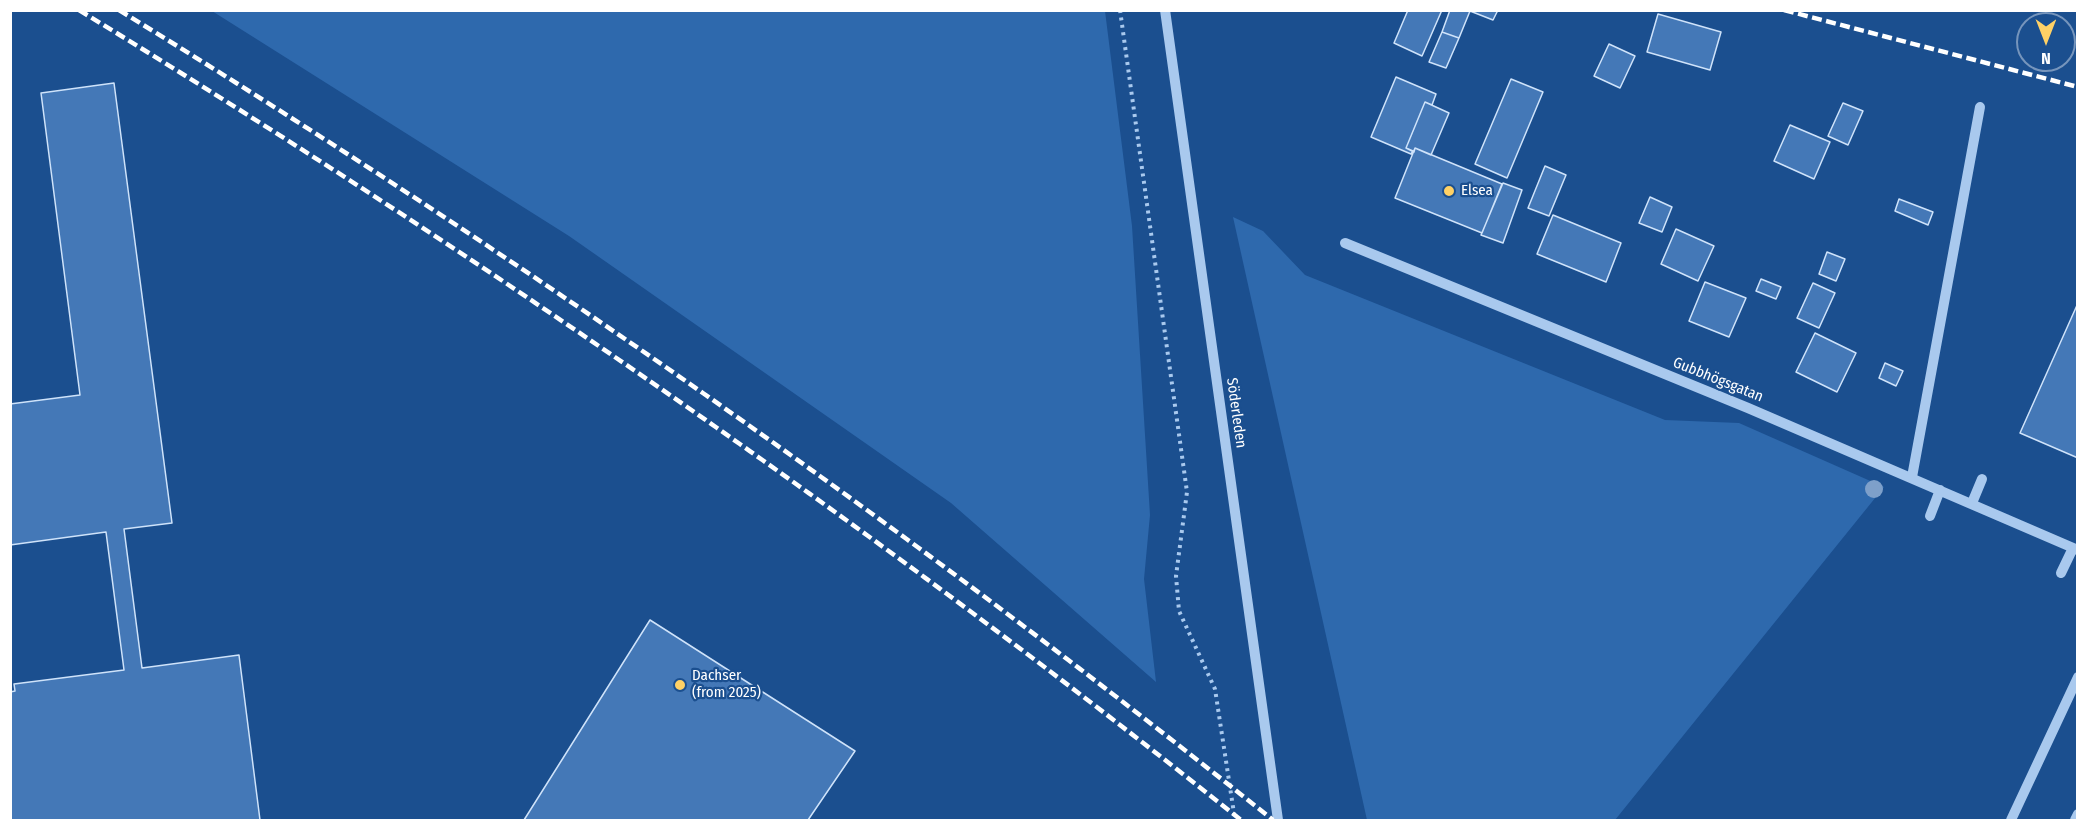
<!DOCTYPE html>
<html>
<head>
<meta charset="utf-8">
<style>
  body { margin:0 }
  #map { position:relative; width:2088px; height:831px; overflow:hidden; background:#1b4f8f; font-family:"Fira Sans Condensed",sans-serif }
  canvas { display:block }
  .frame { position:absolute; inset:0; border:12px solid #fff; pointer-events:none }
  .north { position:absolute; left:2016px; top:12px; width:60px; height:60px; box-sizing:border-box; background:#1b4f8f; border:2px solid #7695bc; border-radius:50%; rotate:180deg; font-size:16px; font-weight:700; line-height:24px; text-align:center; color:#fff }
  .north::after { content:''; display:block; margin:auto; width:21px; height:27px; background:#ffd166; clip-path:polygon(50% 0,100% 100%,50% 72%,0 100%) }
</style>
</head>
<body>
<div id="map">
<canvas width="2088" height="831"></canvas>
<div class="frame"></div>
<div class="north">N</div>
</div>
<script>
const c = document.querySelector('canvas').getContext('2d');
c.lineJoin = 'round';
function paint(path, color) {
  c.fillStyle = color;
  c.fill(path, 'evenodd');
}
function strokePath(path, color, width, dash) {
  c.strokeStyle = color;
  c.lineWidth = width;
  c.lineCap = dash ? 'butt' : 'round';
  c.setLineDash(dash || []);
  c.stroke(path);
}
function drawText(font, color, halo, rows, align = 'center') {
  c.font = font + ' "Fira Sans Condensed",sans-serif';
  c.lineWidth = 4.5;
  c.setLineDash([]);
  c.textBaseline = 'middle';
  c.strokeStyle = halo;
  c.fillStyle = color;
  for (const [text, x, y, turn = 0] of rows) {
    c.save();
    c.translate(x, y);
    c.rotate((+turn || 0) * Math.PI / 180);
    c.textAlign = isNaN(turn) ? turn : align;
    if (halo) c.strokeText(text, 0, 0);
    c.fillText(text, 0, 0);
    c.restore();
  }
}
const green = new Path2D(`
  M 212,11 L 1105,11 L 1132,226 L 1150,515 L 1144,579 L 1156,682 L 951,503 L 569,236 Z
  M 1233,217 L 1263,231 L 1305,275 L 1665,420 L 1739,423 L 1884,487 L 1615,820 L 1367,820 Z`);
const building = new Path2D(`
  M 1408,10 L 1442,10 L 1422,56 L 1394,43 Z
  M 1450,10 L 1498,10 L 1493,20 L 1470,11 L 1459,38 L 1442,32 Z
  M 1658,14 L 1721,32 L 1710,70 L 1647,52 Z
  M 1442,32 L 1459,38 L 1446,68 L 1429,62 Z
  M 1609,44 L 1635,56 L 1620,88 L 1594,76 Z
  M 1396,77 L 1436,94 L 1432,105 L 1425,102 L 1406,148 L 1413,151 L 1411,154 L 1371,137 Z
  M 1511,79 L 1543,92 L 1507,178 L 1475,164 Z
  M 114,83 L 172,523 L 124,529 L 142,668 L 239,655 L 260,820 L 10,820 L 10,692 L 15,691 L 14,684 L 124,670 L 106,532 L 10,545 L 10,404 L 80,395 L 41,93 Z
  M 1425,102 L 1449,113 L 1431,155 L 1415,148 L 1414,152 L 1406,148 Z
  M 1843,103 L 1863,111 L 1848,145 L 1828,136 Z
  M 1790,125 L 1830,142 L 1814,179 L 1774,161 Z
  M 1415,148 L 1502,184 L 1482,233 L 1395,198 Z
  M 1545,166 L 1566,175 L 1549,216 L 1528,208 Z
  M 1503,183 L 1522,190 L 1503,243 L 1481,235 Z
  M 1650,197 L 1672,207 L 1662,232 L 1639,223 Z
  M 1899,199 L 1933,212 L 1928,225 L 1895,211 Z
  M 1553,215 L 1621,243 L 1606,282 L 1537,254 Z
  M 1676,229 L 1714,246 L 1698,281 L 1661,264 Z
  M 1827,252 L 1845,259 L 1836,281 L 1819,274 Z
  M 1761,279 L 1781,287 L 1776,299 L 1756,291 Z
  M 1705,282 L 1746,298 L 1729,337 L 1689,321 Z
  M 1813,283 L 1835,293 L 1819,328 L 1797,318 Z
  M 2078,303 L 2078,458 L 2020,433 Z
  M 1815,333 L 1856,353 L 1837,392 L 1796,372 Z
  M 1885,363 L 1903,371 L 1896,386 L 1879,378 Z
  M 650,620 L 855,751 L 808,820 L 524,820 Z`);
const path = new Path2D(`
  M 1120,10 L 1187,492 L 1176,576 L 1179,611 L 1215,689 L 1235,820`);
const minor = new Path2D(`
  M 1165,10 L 1278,820
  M 1345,243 L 1748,408 L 2078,550
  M 1912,477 L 1980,107
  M 1972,503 L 1982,479
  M 1930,516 L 1940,490
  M 2061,573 L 2073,548
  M 2011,820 L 2078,677
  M 2075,820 L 2078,814`);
const rail = new Path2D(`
  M 79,10 C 483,257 871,525 1241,820
  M 119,10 C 521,257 906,526 1273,820
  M 1784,10 L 2078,87`);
const trees = [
  [1874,489]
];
const markers = [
  [1449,191,6,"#ffd166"],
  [680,685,6,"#ffd166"]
];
const poiNames = [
  ["Elsea",1461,191],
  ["Dachser",692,676],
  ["(from 2025)",692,693]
];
const streetNames = [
  ["Gubbhögsgatan",1718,380,22],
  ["Söderleden",1236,413,82]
];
paint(green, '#2e69ad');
paint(building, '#4478b7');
strokePath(building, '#cfe3fa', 1.5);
strokePath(path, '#a9c9ee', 4, [3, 4.5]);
strokePath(minor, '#a9c9ee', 10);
strokePath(rail, '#fff', 4.5, [10, 4.5]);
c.fillStyle = '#7ea0ca';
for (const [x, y] of trees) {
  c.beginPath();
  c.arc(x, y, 9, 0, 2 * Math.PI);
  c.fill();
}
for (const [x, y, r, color] of markers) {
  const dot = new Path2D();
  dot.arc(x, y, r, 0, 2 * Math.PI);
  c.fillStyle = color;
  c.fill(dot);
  strokePath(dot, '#1b4f8f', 2);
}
drawText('15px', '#fff', '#1b4f8f', poiNames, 'left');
drawText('15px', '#fff', '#1b4f8f', streetNames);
</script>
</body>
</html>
